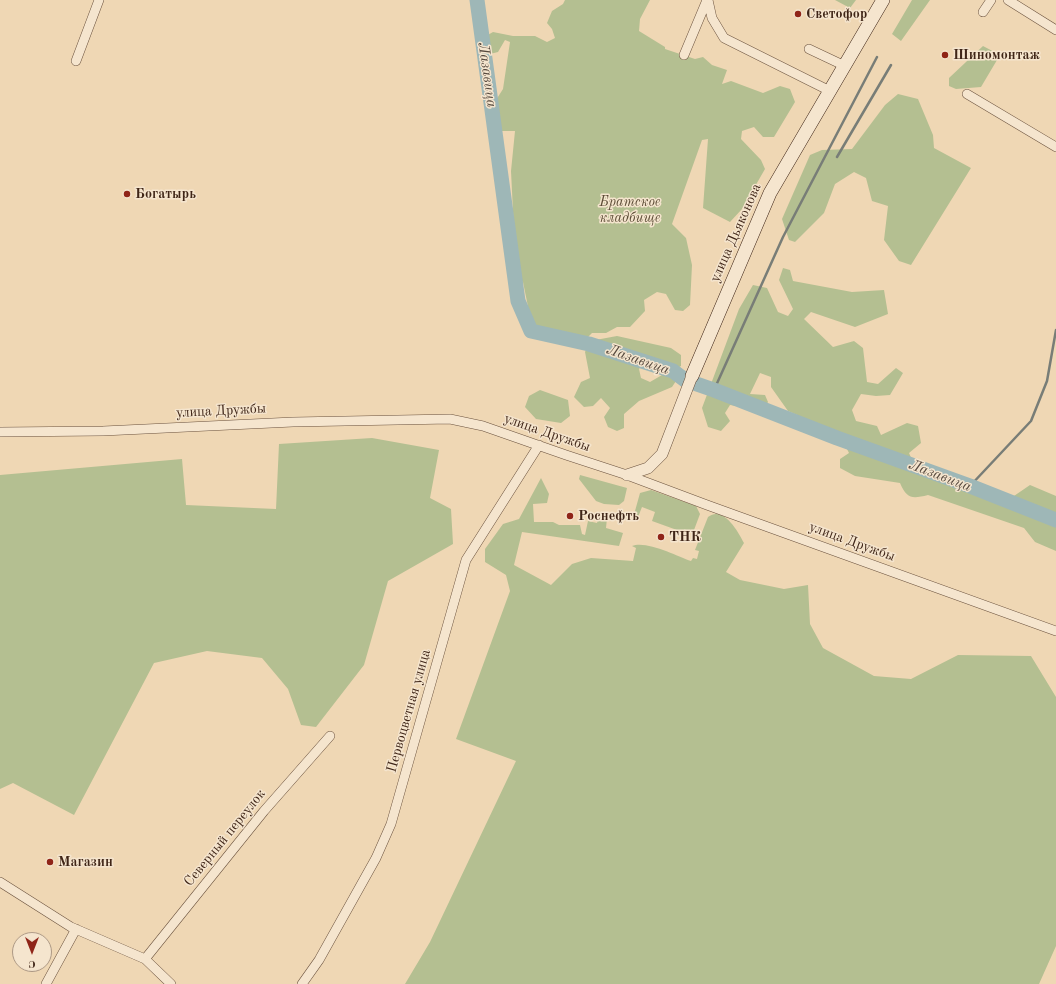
<!DOCTYPE html>
<html>
<head>
<meta charset="utf-8">
<style>
  body { margin:0 }
  #map { position:relative; width:1056px; height:984px; overflow:hidden; background:#efd7b4; font-family:"Old Standard TT",serif }
  canvas { display:block }
  .north { position:absolute; left:12px; top:932px; width:40px; height:40px; box-sizing:border-box; background:#f5e5ce; border:1px solid #ac9885; border-radius:50%; rotate:180deg; font-size:11px; font-weight:700; line-height:16px; text-align:center; color:#3f2517 }
  .north::after { content:''; display:block; margin:auto; width:14px; height:18px; background:#8f2418; clip-path:polygon(50% 0,100% 100%,50% 72%,0 100%) }
</style>
</head>
<body>
<div id="map">
<canvas width="1056" height="984"></canvas>
<div class="north">С</div>
</div>
<script>
const c = document.querySelector('canvas').getContext('2d');
c.lineJoin = 'round';
function paint(path, color) {
  c.fillStyle = color;
  c.fill(path, 'evenodd');
}
function strokePath(path, color, width, dash) {
  c.strokeStyle = color;
  c.lineWidth = width;
  c.lineCap = dash ? 'butt' : 'round';
  c.setLineDash(dash || []);
  c.stroke(path);
}
function drawText(font, color, halo, rows, align = 'center') {
  c.font = font + ' "Old Standard TT",serif';
  c.lineWidth = 3;
  c.setLineDash([]);
  c.textBaseline = 'middle';
  c.strokeStyle = halo;
  c.fillStyle = color;
  for (const [text, x, y, turn = 0] of rows) {
    c.save();
    c.translate(x, y);
    c.rotate((+turn || 0) * Math.PI / 180);
    c.textAlign = isNaN(turn) ? turn : align;
    if (halo) c.strokeText(text, 0, 0);
    c.fillText(text, 0, 0);
    c.restore();
  }
}
const green = new Path2D(`
  M 565,0 L 650,0 L 640,19 L 639,31 L 665,47 L 665,49 L 695,59 L 703,57 L 712,65 L 727,70 L 722,84 L 731,81 L 763,93 L 780,86 L 790,89 L 795,102 L 774,137 L 763,137 L 754,127 L 742,131 L 741,139 L 761,160 L 765,169 L 742,209 L 730,222 L 703,208 L 708,139 L 702,140 L 672,224 L 686,238 L 692,265 L 690,305 L 683,311 L 675,310 L 666,294 L 657,292 L 644,300 L 645,311 L 630,327 L 617,327 L 606,333 L 592,333 L 585,340 C 575,336 570,336 560,334 C 550,331 542,328 532,326 L 523,282 L 515,273 L 514,232 L 511,171 L 515,131 L 502,131 L 496,126 L 496,100 L 503,89 L 510,42 L 505,40 L 498,52 L 490,54 L 485,46 L 486,36 L 493,32 L 513,36 L 535,36 L 547,42 L 555,38 L 552,29 L 547,23 L 552,11 L 563,4 Z
  M 835,0 L 856,0 L 850,8 Z
  M 912,0 L 930,0 L 901,41 L 892,34 Z
  M 983,46 L 1000,55 L 981,87 L 956,89 L 949,86 L 949,78 Z
  M 898,94 L 918,99 L 933,135 L 934,148 L 971,168 L 911,265 L 899,261 L 884,240 L 888,206 L 872,201 L 866,178 L 854,172 L 835,184 L 824,213 L 795,242 L 789,240 L 782,219 L 810,155 L 822,150 L 852,149 L 885,105 Z
  M 783,268 L 790,270 L 793,281 L 852,292 L 884,290 L 888,314 L 855,327 L 811,312 L 804,319 L 833,347 L 854,341 L 863,348 L 867,382 L 878,384 L 896,368 L 903,373 L 890,395 L 876,396 L 861,394 L 852,410 L 856,421 L 877,426 L 881,435 L 907,423 L 918,426 L 921,443 L 909,453 L 913,462 L 1011,498 L 1030,485 L 1056,496 L 1056,551 L 1035,542 L 1024,528 L 928,495 C 912,499 907,499 900,483 L 855,476 L 840,468 L 840,459 L 849,453 L 839,433 L 788,411 L 771,387 L 771,377 L 760,373 L 750,394 L 765,395 L 768,402 L 762,411 L 750,408 L 730,405 L 725,413 L 730,421 L 721,431 L 708,427 L 702,408 L 739,309 L 753,285 L 767,288 L 778,312 L 788,316 L 793,309 L 779,280 Z
  M 617,336 L 671,348 L 681,355 L 681,366 L 676,369 L 646,359 L 639,369 L 641,378 L 650,382 L 662,375 L 671,373 L 676,381 L 672,387 L 639,401 L 624,414 L 624,428 L 617,431 L 608,427 L 604,417 L 610,408 L 601,398 L 593,406 L 584,407 L 574,397 L 581,382 L 590,378 L 585,352 L 590,341 Z
  M 540,390 L 568,400 L 570,416 L 561,423 L 536,419 L 525,407 L 529,396 Z
  M 372,438 L 439,450 L 430,498 L 451,509 L 453,544 L 388,581 L 364,665 L 316,727 L 301,725 L 288,689 L 262,658 L 207,651 L 154,663 L 74,815 L 13,783 L 0,789 L 0,475 L 182,459 L 186,505 L 276,509 L 279,444 Z
  M 580,475 L 627,488 L 624,501 L 619,505 L 604,504 L 596,501 L 579,479 Z
  M 541,478 L 549,494 L 547,503 L 533,504 L 534,522 L 553,522 L 559,525 L 580,525 L 582,534 L 585,535 L 588,521 L 597,523 L 599,516 L 607,518 L 606,528 L 623,533 L 619,546 L 522,532 L 514,565 L 551,585 L 572,564 L 591,558 L 633,561 L 636,548 L 632,546 C 646,540 677,556 691,561 L 693,558 L 697,559 L 699,551 L 695,550 L 708,517 C 723,505 738,531 744,543 L 726,572 L 740,580 L 784,589 L 808,585 L 810,624 L 823,648 L 874,676 L 911,679 L 958,655 L 1031,656 L 1056,697 L 1056,946 L 1039,984 L 405,984 L 430,942 L 516,761 L 456,739 L 510,591 L 506,575 L 485,562 L 485,549 L 503,524 L 519,519 Z
  M 651,490 L 696,506 L 700,514 L 694,530 L 688,534 L 652,521 L 655,512 L 642,507 L 638,517 L 635,511 L 640,493 Z`);
const stream = new Path2D(`
  M 837,157 L 891,65
  M 714,390 L 783,237 L 877,57
  M 970,486 L 1031,421 L 1047,381 L 1056,330`);
const river = new Path2D(`
  M 477,0 L 518,301 L 531,331 L 589,344 L 673,371 L 685,380 L 714,390 L 837,438 L 970,486 L 1056,520`);
const minor = new Path2D(`
  M 708,0 L 712,18 L 724,38 L 830,91
  M 1008,0 L 1056,30
  M 983,12 L 991,0
  M 809,49 L 845,66
  M 684,55 L 707,0
  M 76,61 L 99,0
  M 967,94 L 1056,147
  M 0,432 L 103,431 L 293,422 L 450,419 L 483,426 L 566,455 L 627,475 L 707,505 L 1056,631
  M 0,882 L 71,927 L 145,959 L 171,984
  M 145,959 L 264,811 L 330,736
  M 46,984 L 76,929
  M 302,984 L 319,960 L 376,858 L 391,824 L 466,560 L 539,445`);
const tertiary = new Path2D(`
  M 627,475 L 648,468 L 662,454 L 692,376`);
const secondary = new Path2D(`
  M 692,376 L 770,193 L 883,0`);
const markers = [
  [798,14,4,"#8f2418"],
  [945,55,4,"#8f2418"],
  [127,194,4,"#8f2418"],
  [570,516,4,"#8f2418"],
  [661,537,4,"#8f2418"],
  [50,862,4,"#8f2418"]
];
const poiNames = [
  ["Светофор",806,14],
  ["Шиномонтаж",953,55],
  ["Богатырь",135,194],
  ["Роснефть",578,516],
  ["ТНК",669,537],
  ["Магазин",58,862]
];
const parkNames = [
  ["Братское",630,202],
  ["кладбище",630,218]
];
const streetNames = [
  ["улица Дьяконова",736,233,-66],
  ["улица Дружбы",221,411,-3],
  ["улица Дружбы",547,433,19],
  ["улица Дружбы",852,542,20],
  ["Первоцветная улица",409,711,-74],
  ["Северный переулок",225,838,-51]
];
const waterNames = [
  ["Лазавица",487,75,82],
  ["Лазавица",638,360,19],
  ["Лазавица",940,476,21]
];
paint(green, '#b4bf91');
strokePath(stream, '#787d77', 2.5);
strokePath(river, '#9eb7b7', 15);
strokePath(minor, '#6b523e', 10);
strokePath(tertiary, '#6b523e', 12);
strokePath(secondary, '#3f2517', 14);
strokePath(minor, '#f5e5ce', 9);
strokePath(tertiary, '#f5e5ce', 11);
strokePath(secondary, '#f5e5ce', 13);
for (const [x, y, r, color] of markers) {
  const dot = new Path2D();
  dot.arc(x, y, r, 0, 2 * Math.PI);
  c.fillStyle = color;
  c.fill(dot);
  strokePath(dot, '#f5e5ce', 1.5);
}
drawText('bold 14px', '#3f2517', '#f5e5ce', poiNames, 'left');
drawText('italic 14px', '#5c4c36', '#f5e5ce', parkNames);
drawText('14px', '#3f2517', '#f5e5ce', streetNames);
drawText('italic 15px', '#574a3f', '#f5e5ce', waterNames);
</script>
</body>
</html>
